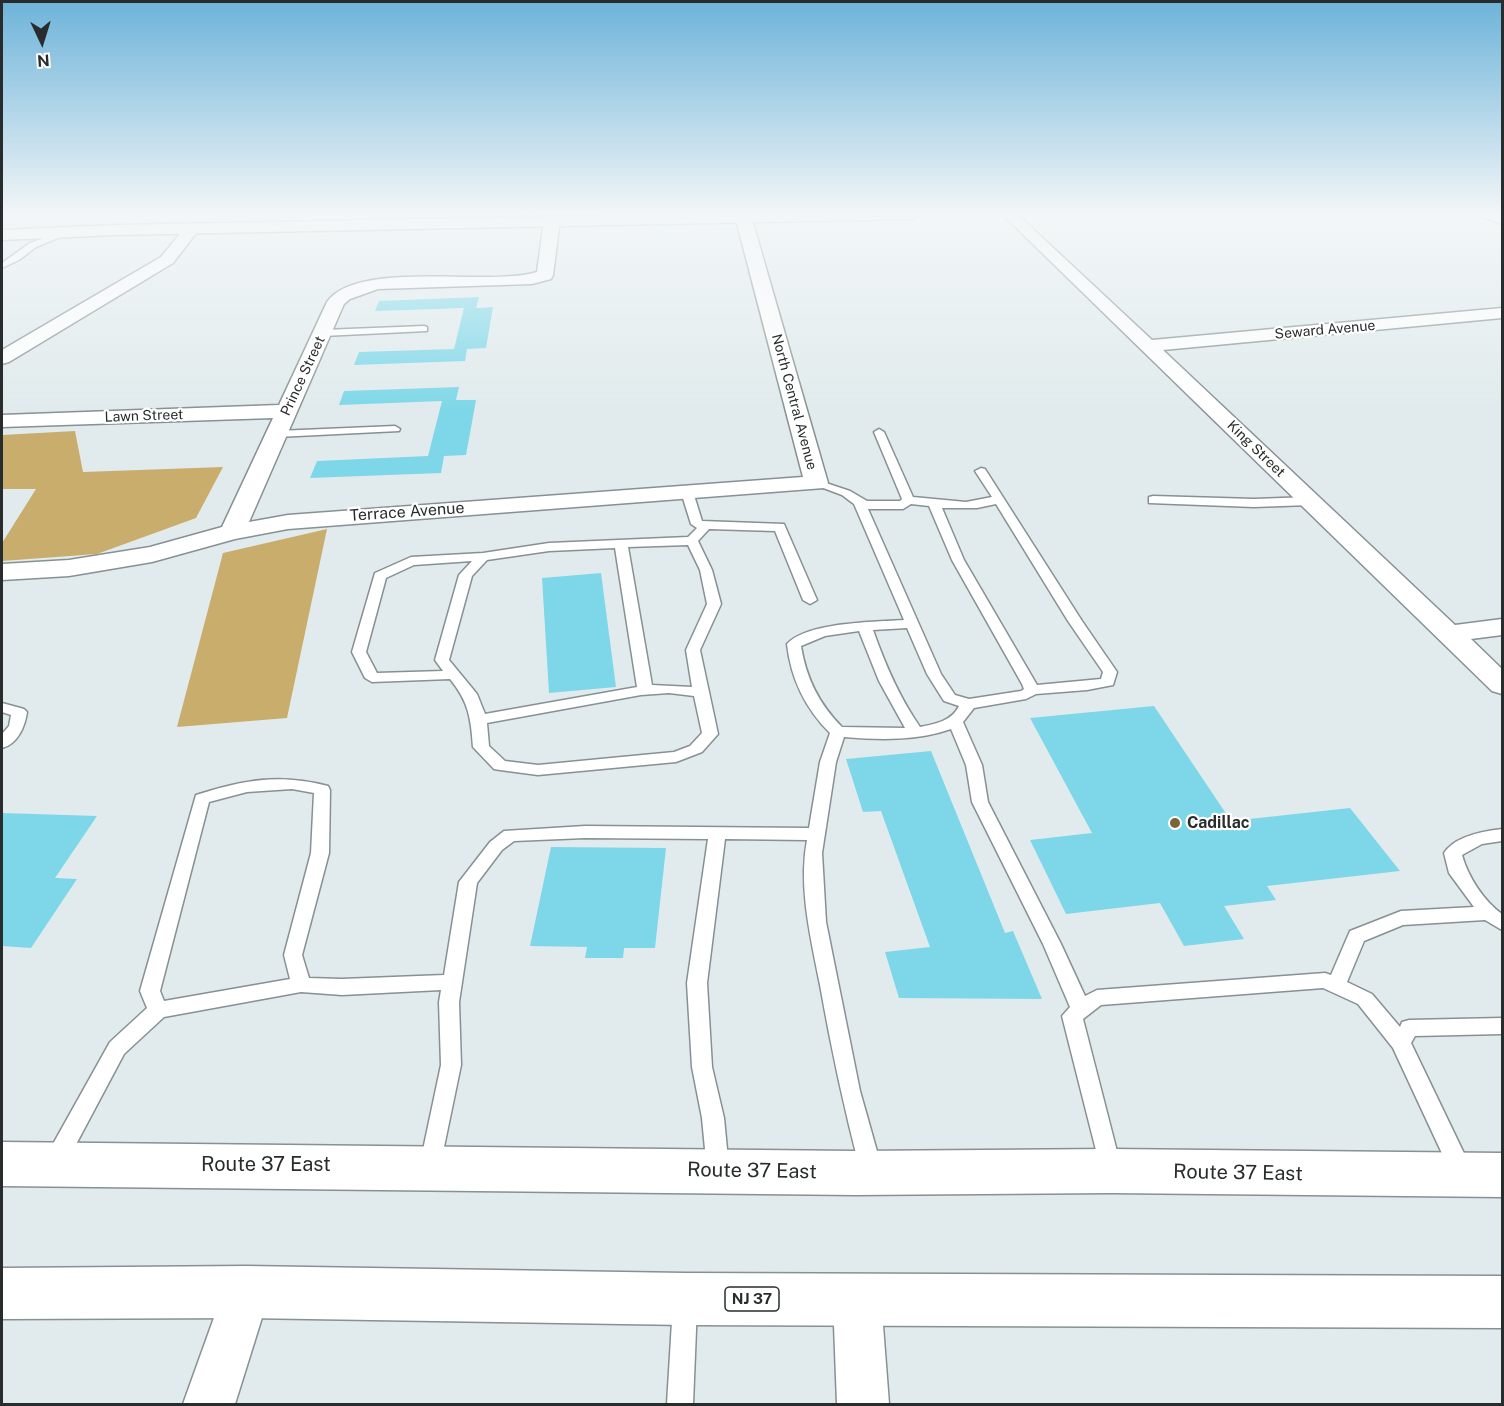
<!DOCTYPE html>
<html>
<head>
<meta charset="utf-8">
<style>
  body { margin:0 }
  #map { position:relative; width:1504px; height:1406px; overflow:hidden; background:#e1ebed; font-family:"Public Sans",sans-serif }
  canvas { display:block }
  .frame { position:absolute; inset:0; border:3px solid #292c2d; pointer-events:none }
  .north { position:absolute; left:12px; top:12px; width:60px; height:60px; -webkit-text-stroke:4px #fff; paint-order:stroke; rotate:176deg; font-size:16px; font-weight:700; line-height:24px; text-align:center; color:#292c2d }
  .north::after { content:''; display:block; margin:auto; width:21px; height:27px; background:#292c2d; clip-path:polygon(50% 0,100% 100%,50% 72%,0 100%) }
</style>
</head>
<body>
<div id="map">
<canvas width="1504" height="1406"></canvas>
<div class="frame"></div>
<div class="north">N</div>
</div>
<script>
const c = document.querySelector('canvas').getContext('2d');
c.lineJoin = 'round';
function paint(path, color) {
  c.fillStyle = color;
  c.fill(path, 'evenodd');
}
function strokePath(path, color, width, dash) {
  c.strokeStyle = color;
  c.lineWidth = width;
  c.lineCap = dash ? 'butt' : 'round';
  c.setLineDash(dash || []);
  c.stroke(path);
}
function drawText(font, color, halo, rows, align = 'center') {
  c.font = font + ' "Public Sans",sans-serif';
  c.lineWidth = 4.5;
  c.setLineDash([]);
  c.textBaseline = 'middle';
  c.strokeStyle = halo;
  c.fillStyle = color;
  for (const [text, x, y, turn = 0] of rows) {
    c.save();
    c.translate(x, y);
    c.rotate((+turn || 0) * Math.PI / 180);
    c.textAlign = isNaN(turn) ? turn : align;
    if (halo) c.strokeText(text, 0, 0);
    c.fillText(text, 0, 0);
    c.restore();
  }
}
const forest = new Path2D(`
  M 75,431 L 83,472 L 223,467 L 196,518 L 97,554 L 2,561 L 2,543 L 36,489 L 2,489 L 2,435 Z
  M 327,529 L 287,718 L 177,727 L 223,553 Z`);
const building = new Path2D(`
  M 479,297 L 476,308 L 493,307 L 486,348 L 467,349 L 465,361 L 354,365 L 359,352 L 454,349 L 464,308 L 375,311 L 379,301 Z
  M 459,387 L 456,400 L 476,400 L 466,455 L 444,456 L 441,473 L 310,478 L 317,461 L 428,456 L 442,401 L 339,405 L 344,391 Z
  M 601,573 L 616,687 L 549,693 L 542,578 Z
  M 1154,706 L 1231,821 L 1350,808 L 1400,871 L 1267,886 L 1276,900 L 1224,906 L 1244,939 L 1184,946 L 1160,903 L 1066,914 L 1030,840 L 1092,833 L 1030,718 Z
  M 931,751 L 1005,933 L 1013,931 L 1042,999 L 899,998 L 885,952 L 930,947 L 881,811 L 863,812 L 846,759 Z
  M 2,813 L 97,816 L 55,878 L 77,879 L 31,948 L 2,946 Z
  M 551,847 L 666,848 L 655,948 L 624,948 L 623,958 L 585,958 L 587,947 L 530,946 Z`);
const lane = new Path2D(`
  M 63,231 L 70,233 L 36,247 L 19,260 L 2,268 L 2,263 L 30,243 Z
  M 424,326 L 427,327 L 427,331 L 323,336 L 318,333 L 323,330 Z
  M 395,426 L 400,429 L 399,431 L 277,437 L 272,434 L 277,431 Z
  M 879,429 L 884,432 L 913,497 L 966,502 L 992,497 L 975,471 L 981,468 L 985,469 L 1082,621 L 1117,672 L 1113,685 L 1087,690 L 1036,694 L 1026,699 L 974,708 L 963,722 L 982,765 L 988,802 L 1061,944 L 1085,996 L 1097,990 L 1325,973 L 1331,975 L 1350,931 L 1401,911 L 1474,907 L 1449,873 L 1444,853 C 1455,836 1484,831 1502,829 L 1502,841 L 1482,844 L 1462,855 C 1468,877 1484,901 1502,914 L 1502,930 L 1485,920 L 1403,925 L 1364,941 L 1347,982 L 1372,994 L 1400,1027 L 1402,1022 L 1409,1020 L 1502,1018 L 1502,1034 L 1415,1036 L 1411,1043 L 1472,1170 L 1469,1177 L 1461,1180 L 1453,1177 L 1393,1048 L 1358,1004 L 1323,988 L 1101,1005 L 1083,1019 L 1121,1167 L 1118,1174 L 1110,1177 L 1102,1174 L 1062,1016 L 1070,1007 L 1043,944 L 972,802 L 966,765 L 951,729 C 917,741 879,740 844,737 L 836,762 L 822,853 L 826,922 L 860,1091 L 882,1169 L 879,1176 L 871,1179 L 863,1176 L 860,1169 C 844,1108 831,1047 820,985 C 811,939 798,887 807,840 L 725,839 L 707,983 L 712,1067 L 724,1118 L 729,1170 L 726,1177 L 718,1180 L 710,1177 L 707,1170 L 702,1118 L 692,1067 L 687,983 L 708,839 L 585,838 L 514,841 L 502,850 L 477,883 L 459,1002 L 461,1065 L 439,1171 L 431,1174 L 423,1171 L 420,1164 L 441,1065 L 439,1002 L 441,990 L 342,995 L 301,992 L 164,1017 L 124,1054 L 64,1167 L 56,1170 L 48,1167 L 45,1160 L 48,1153 L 110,1042 L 147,1008 L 140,991 L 196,795 C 243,780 279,773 328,786 L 330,790 L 329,853 L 302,955 L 309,978 L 342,979 L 444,975 L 459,882 L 490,842 L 504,831 L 585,826 L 809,828 L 820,762 L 830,733 C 805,708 791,679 787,644 C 807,622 875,622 904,620 L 854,504 L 842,495 L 810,483 L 812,481 L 820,481 L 850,491 L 867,501 L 900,501 L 902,499 L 874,432 ZM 911,504 L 929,506 L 952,560 L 1022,684 L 1024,689 L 1021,691 L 969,699 L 955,695 L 941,674 L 868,509 L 903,509 ZM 996,504 L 1068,621 L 1103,672 L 1101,679 L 1037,685 L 964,560 L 942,508 L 977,508 ZM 907,628 L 927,674 L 942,698 L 944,701 L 959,706 C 952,721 935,724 920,727 C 899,697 885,664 873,630 ZM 859,631 L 879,681 L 905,728 L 842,727 C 819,704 806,678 801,646 L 825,636 ZM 292,789 L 314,793 L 311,853 L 284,955 L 290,979 L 164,1001 L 160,991 L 209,802 L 247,792 Z
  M 687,488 L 693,492 L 702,521 L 784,524 L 817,600 L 810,604 L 803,600 L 775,531 L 709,529 L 698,541 L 712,570 L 721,604 L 700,650 L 718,734 L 702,752 L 676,762 L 538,775 L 500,770 L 494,769 L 473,747 C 471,719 469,702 450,679 L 372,682 L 365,678 L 352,652 L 375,573 L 411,557 L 483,553 L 549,543 L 688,537 L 697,528 L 691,524 L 681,492 ZM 688,545 L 700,570 L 707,604 L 686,650 L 692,687 L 652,685 L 628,547 ZM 615,548 L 637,687 L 485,714 L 477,694 L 449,660 L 472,576 L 487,560 L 549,551 ZM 472,561 L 459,575 L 435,660 L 443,671 L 377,673 L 366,652 L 386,578 L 414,565 ZM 669,693 L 694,696 L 702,733 L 690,746 L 674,752 L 538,765 L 505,761 L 489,746 L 487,723 L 641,695 Z
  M 1153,496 L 1254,499 L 1310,497 L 1316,501 L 1310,505 L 1254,507 L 1149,503 L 1149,497 Z
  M 2,703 L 24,709 L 27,712 C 25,726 18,744 2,748 L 2,734 L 9,726 L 11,715 L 2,712 Z
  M 685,1293 L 694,1297 L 697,1305 L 693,1404 L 667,1404 L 673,1305 L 676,1297 Z`);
const street = new Path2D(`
  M 737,214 L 749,214 L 751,216 L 828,483 L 824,488 L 288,529 L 235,539 L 152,562 L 69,576 L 2,580 L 2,564 L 69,560 L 150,547 L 222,527 L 273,418 L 2,427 L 2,415 L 279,405 L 327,302 C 357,259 489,287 537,272 L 544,220 L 552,215 L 560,220 L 553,275 L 551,279 L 532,284 L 378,289 L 350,299 L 344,304 L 249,522 L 288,515 L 803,477 L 735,216 Z
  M 1002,214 L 1017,214 L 1152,340 L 1502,308 L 1502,318 L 1163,350 L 1455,625 L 1502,619 L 1502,635 L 1471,639 L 1502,669 L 1502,694 L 1492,691 Z
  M 1480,214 L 1502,215 L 1502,224 L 1482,217 Z
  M 192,223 L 200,228 L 173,263 L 9,362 L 2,364 L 2,350 L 161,257 L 187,225 Z
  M 246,1269 L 263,1276 L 270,1292 L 235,1404 L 183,1404 L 229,1276 Z
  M 857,1276 L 874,1282 L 881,1299 L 889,1404 L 837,1404 L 833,1299 L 840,1282 Z`);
const secondary = new Path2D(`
  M 678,214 L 920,214 L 912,219 L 116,235 L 2,240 L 2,230 L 116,225 Z`);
const highway = new Path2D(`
  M 2,1142 L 855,1151 L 1111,1149 L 1502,1153 L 1502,1197 L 1111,1193 L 855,1195 L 2,1186 Z
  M 246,1266 L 685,1273 L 1502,1276 L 1502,1328 L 685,1325 L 246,1318 L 2,1319 L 2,1268 Z`);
const markers = [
  [1175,823,6,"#7a6635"]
];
const farStreetnames = [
  ["Seward Avenue",1325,330,-5],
  ["Prince Street",303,376,-65],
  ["North Central Avenue",794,402,75],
  ["Lawn Street",144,416,-2],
  ["King Street",1256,449,44]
];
const shields = [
  [752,1299,54]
];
const shieldNames = [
  ["NJ 37",752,1299]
];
const streetNames = [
  ["Terrace Avenue",407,512,-4]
];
const poiNames = [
  ["Cadillac",1187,823]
];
const nearStreetnames = [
  ["Route 37 East",266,1165],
  ["Route 37 East",752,1171,1],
  ["Route 37 East",1238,1173,1]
];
paint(forest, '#c9ad6c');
paint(building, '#7dd7e8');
strokePath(lane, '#879092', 3);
strokePath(street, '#879092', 3);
strokePath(secondary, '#879092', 3);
strokePath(highway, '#879092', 3);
paint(lane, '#fff');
paint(street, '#fff');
paint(secondary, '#fff');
paint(highway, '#fff');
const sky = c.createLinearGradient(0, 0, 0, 411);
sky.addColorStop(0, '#6db3d9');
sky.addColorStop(0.52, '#f2f6f7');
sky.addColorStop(1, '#f2f6f700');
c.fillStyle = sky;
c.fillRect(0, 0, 1504, 411);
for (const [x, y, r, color] of markers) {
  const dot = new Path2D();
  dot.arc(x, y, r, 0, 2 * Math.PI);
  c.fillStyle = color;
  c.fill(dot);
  strokePath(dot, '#fff', 2);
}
drawText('14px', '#292c2d', '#fff', farStreetnames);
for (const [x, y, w] of shields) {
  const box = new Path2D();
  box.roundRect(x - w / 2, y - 12, w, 24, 4.5);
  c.fillStyle = '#fff';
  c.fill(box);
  strokePath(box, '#292c2d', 1.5);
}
drawText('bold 15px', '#292c2d', null, shieldNames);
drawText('16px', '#292c2d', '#fff', streetNames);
drawText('bold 16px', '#292c2d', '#fff', poiNames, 'left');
drawText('20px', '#292c2d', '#fff', nearStreetnames);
</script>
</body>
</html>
